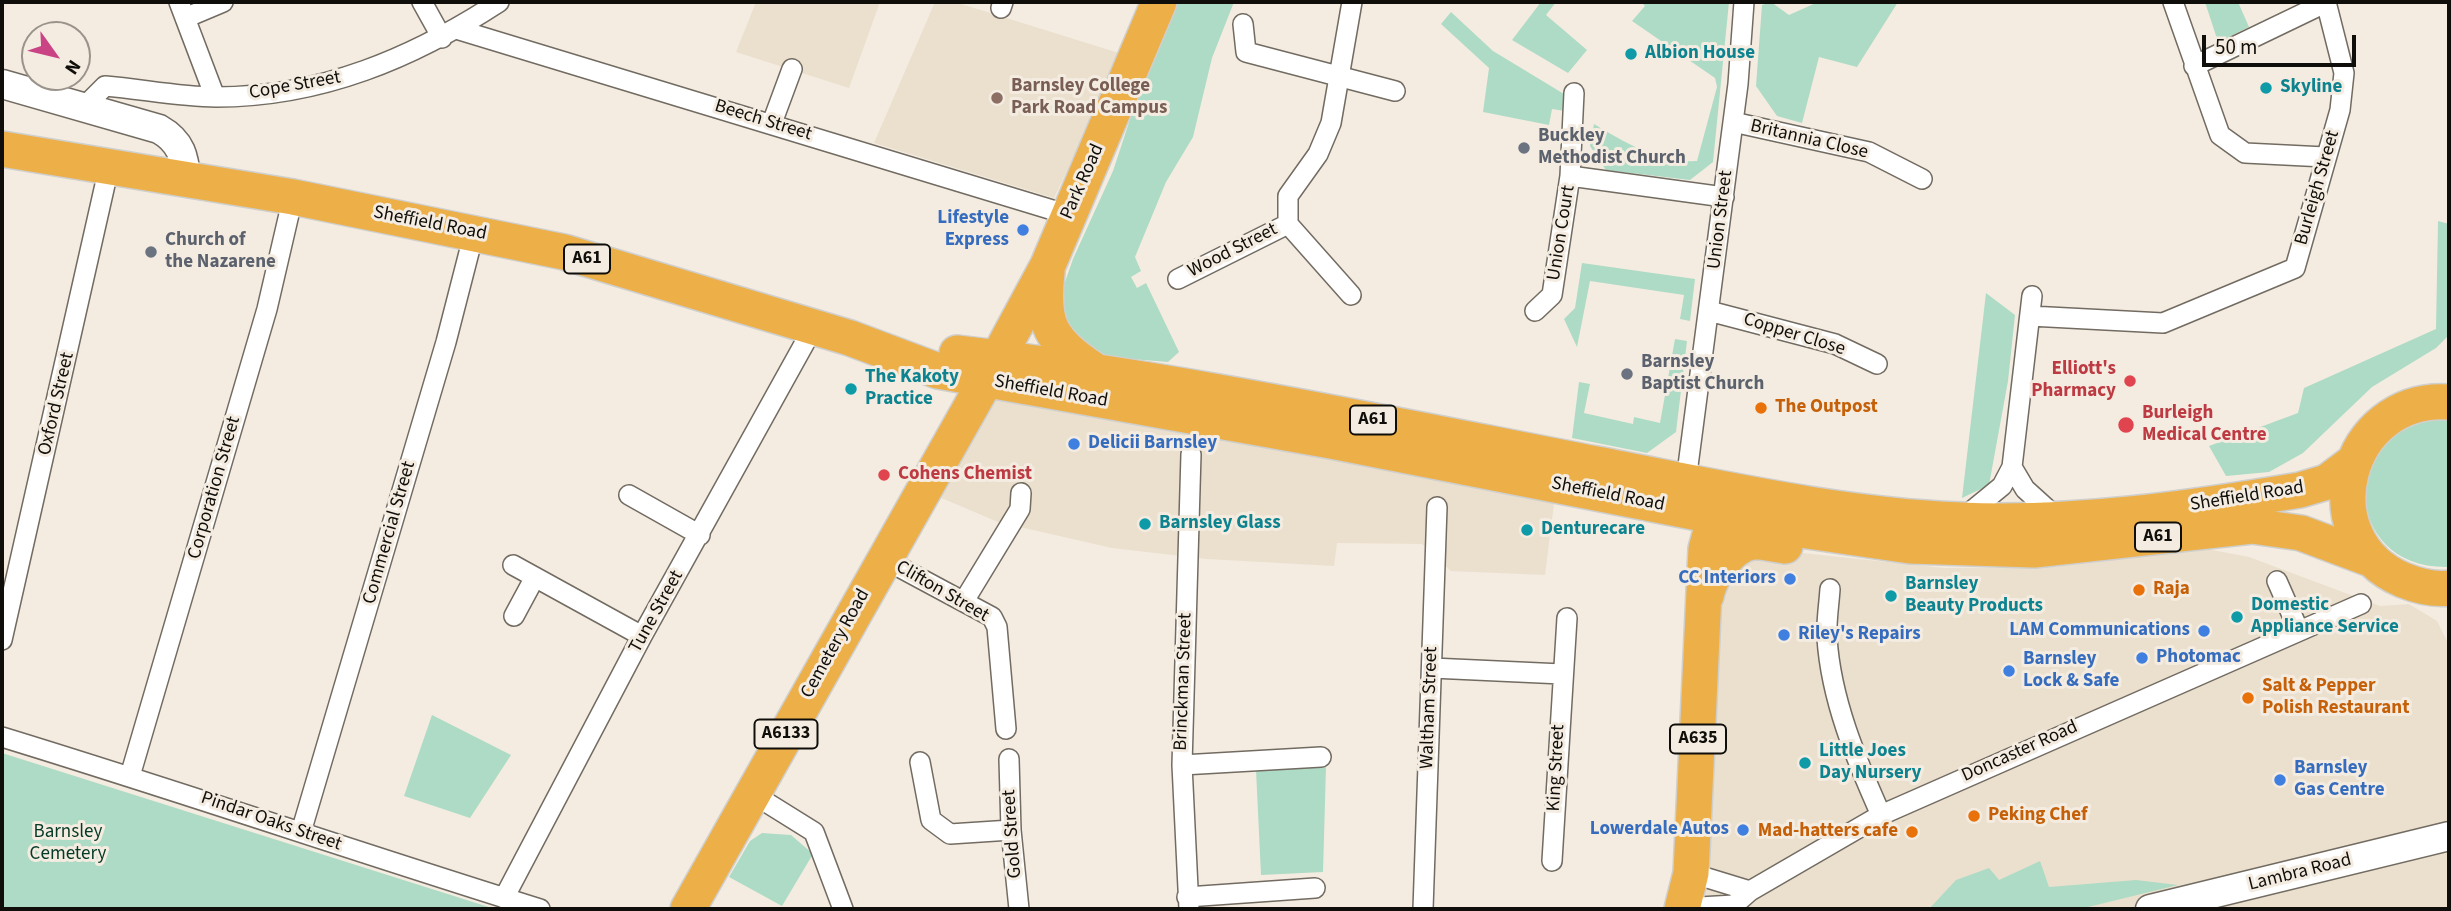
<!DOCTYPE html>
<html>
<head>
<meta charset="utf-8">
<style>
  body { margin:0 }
  #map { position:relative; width:2451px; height:911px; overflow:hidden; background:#f4ece1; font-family:"Source Sans 3",sans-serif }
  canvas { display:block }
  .frame { position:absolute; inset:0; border:4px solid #100e0a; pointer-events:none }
  .north { position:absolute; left:21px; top:21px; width:70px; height:70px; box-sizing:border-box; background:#f4ece1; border:2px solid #99938b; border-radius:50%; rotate:124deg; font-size:19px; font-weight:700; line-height:28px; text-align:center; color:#100e0a }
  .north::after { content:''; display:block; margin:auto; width:24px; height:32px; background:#ca4485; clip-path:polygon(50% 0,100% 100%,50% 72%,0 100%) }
  .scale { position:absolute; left:2202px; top:35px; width:154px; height:32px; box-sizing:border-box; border:4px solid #100e0a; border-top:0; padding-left:9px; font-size:21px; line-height:24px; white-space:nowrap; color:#100e0a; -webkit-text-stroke:5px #f4ece1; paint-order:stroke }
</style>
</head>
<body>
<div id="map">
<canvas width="2451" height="911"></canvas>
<div class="frame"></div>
<div class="north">N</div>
<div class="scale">50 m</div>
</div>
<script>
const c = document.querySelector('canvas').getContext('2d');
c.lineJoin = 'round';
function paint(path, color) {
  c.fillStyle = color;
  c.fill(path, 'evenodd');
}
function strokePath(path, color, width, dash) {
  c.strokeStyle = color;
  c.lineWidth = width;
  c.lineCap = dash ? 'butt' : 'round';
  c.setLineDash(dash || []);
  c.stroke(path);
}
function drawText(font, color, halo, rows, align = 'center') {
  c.font = font + ' "Source Sans 3",sans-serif';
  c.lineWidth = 6;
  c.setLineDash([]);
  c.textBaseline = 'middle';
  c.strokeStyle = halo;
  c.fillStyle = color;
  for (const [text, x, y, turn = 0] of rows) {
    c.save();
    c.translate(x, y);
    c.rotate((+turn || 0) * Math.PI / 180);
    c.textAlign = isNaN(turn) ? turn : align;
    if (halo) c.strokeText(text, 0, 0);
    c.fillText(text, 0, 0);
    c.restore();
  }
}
const built = new Path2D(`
  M 756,2 L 880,2 L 849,88 L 736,52 Z
  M 935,2 L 955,2 L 1122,54 L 1054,198 L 874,143 Z
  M 990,394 L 1555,496 L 1545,575 L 1451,571 L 1422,544 L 1337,543 L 1334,566 L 1207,559 L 1112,548 L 998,522 L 932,494 Z
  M 2207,549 L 2249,557 L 2380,606 L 2409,604 L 2437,621 L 2449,645 L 2449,909 L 1700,909 L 1720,581 L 1745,552 L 1784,551 L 1944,568 L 2052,567 Z`);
const green = new Path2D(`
  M 1176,2 L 1234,2 L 1212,58 L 1193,137 L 1166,182 L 1135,257 L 1141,271 L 1131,277 L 1137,288 L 1146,283 L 1179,352 L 1168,362 L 1107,357 L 1090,350 L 1074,338 L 1058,302 L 1073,259 L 1113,171 L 1140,89 Z
  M 1541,2 L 1556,2 L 1546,15 L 1587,50 L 1568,73 L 1512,40 Z
  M 1641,2 L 1729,2 L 1713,162 L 1690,180 L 1606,170 L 1590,146 L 1594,124 C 1626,143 1659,163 1697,161 L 1717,87 L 1715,78 L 1632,21 L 1645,6 Z
  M 1771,2 L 1789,15 L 1818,2 L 1898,2 L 1857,67 L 1819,57 L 1802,123 L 1777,116 L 1756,86 L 1762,5 Z
  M 2205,2 L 2238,2 L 2249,27 L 2218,42 Z
  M 1451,12 L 1493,51 L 1564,94 L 1565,111 L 1552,109 L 1549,125 L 1483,112 L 1489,68 L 1441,24 Z
  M 2438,221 L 2449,224 L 2449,335 L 2436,348 L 2372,387 L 2303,453 L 2269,472 L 2226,476 L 2209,446 L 2298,413 L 2304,388 L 2436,329 Z
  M 1582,263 L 1695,279 L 1690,321 L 1680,319 L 1684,295 L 1590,281 L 1577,347 L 1564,319 L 1575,308 Z
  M 1986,293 L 2015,315 L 2008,381 L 1989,485 L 1962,498 Z
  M 1675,339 L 1687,341 L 1676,432 L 1647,453 L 1572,438 L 1579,382 L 1590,384 L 1584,413 L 1633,424 L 1634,417 L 1660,423 Z
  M 2449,419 L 2449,567 C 2340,570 2335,422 2449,419 Z
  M 432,715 L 511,755 L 470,818 L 404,796 Z
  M 2,753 L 495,909 L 2,909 Z
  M 1326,767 L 1323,872 L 1261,875 L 1256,770 Z
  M 762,833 L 791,835 L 813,854 L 782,906 L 729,877 L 750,841 Z
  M 2040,861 L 2049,887 L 2136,880 L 2178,885 L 2080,909 L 1929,909 L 1956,880 L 1989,868 L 1999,880 Z`);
const street = new Path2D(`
  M 179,2 L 215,97
  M 422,2 L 442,38
  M 2173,2 L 2220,135 L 2245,153 L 2325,157
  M 1001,8 L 1003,2
  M 185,18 L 223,2
  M 1243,24 L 1246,52 L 1395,91
  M 456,29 L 1069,215
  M 2194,66 L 2327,2
  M 89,112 L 91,100 L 105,86 C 142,89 179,97 216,97 C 321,97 413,58 499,2
  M 1733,122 L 1869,152 L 1922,179
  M 772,123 L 792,69
  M 1570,176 L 1574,93
  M 1178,279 L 1288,224
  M 1351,295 L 1288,224 L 1288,196 L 1318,154 L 1331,123 L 1352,2
  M 1535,311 L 1552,295 L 1570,176 L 1724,197
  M 1709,311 L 1835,344 L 1877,364
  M 2030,316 L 2163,323 L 2295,268 L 2340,110 L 2344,73 L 2326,2
  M 2012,467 L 2025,489 L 2057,518
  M 1686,481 L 1738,84 L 1744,2
  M 629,495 L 700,535
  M 1963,518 L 2002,486 L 2012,467 L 2032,296
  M 884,559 L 992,617 L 997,627 L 1006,729
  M 513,565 L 642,636
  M 2277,581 L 2299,631
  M 1830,589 C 1829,605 1826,622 1827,638 C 1831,700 1856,759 1881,815
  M 964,601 L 1020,509 L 1021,493
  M 514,616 L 535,577
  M 2,640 L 109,167
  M 1432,668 L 1562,674
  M 2,737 C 182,792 360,853 540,909
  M 1009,759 L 1011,830 L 1019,909
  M 920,762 L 931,820 L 950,834 L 1011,830
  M 1182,765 L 1321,757
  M 130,776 L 267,309 L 293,197
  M 753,794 L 814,832 L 843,909
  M 301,832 L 446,342 L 474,233
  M 1552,861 L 1567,618
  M 1691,873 L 1750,891
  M 1187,897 L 1315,888
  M 504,898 L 642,636 L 813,328
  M 1683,908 L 1734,905 L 1750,891 L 1881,815 L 2361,604
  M 1189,909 L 1182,765 L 1191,454
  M 1423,909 L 1437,507`);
const secondary = new Path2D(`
  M 2,84 L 159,129 C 182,142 184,157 187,181
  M 2150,909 L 2449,836`);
const highway = new Path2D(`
  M 2,149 L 293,197 L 564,252 L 850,338 L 938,371 L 1331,441 L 1739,521 L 1910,546 L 2034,550 L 2252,526 L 2301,533 L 2373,560
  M 1047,272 C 1041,325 1050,340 1094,370
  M 957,353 C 1172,378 1384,423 1596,464 C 1717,487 1837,515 1960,520 C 2074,525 2187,509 2300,490 L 2327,482 L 2351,464
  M 2449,402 C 2344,395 2308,540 2403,580 C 2418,586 2433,590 2449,588
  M 1706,596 C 1710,576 1730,546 1752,542 C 1762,541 1775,545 1785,546
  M 688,909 L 986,380 L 1048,265 L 1159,2
  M 1682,909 L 1691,873 L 1706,549 L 1715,516 L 1727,499`);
const markers = [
  [1631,54,7,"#0f9aa8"],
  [2266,88,7,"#0f9aa8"],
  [997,98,7,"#8d6e63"],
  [1524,148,7,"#6b7280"],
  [1023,230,7,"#3f7fe0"],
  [151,252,7,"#6b7280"],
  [1627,374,7,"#6b7280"],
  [2130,381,7,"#e0444e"],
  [851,389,7,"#0f9aa8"],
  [1761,408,7,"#e8710a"],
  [2126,425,9,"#e0444e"],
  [1074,444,7,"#3f7fe0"],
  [884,475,7,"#e0444e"],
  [1145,524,7,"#0f9aa8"],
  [1527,530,7,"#0f9aa8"],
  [1790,579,7,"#3f7fe0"],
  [2139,590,7,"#e8710a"],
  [1891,596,7,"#0f9aa8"],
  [2237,617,7,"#0f9aa8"],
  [2204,631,7,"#3f7fe0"],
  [1784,635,7,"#3f7fe0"],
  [2142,658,7,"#3f7fe0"],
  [2009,671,7,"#3f7fe0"],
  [2248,698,7,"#e8710a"],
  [1805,763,7,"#0f9aa8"],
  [2280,780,7,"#3f7fe0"],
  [1974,816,7,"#e8710a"],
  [1743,830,7,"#3f7fe0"],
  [1912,832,7,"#e8710a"]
];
const shields = [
  [587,259,46],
  [1373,420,46],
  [2158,537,46],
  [786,734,63],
  [1698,739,56]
];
const shieldNames = [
  ["A61",587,259],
  ["A61",1373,420],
  ["A61",2158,537],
  ["A6133",786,734],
  ["A635",1698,739]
];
const cultureNames = [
  ["Albion House",1645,54],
  ["Skyline",2280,88],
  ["The Kakoty",865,378],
  ["Practice",865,400],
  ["Barnsley Glass",1159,524],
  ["Denturecare",1541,530],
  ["Barnsley",1905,585],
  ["Beauty Products",1905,607],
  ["Domestic",2251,606],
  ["Appliance Service",2251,628],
  ["Little Joes",1819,752],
  ["Day Nursery",1819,774]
];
const streetNames = [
  ["Cope Street",295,86,-10],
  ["Beech Street",763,121,17],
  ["Britannia Close",1809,140,13],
  ["Park Road",1083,182,-66],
  ["Burleigh Street",2318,188,-74],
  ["Union Street",1721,220,-83],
  ["Sheffield Road",430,224,11],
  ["Union Court",1562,233,-81],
  ["Wood Street",1233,251,-27],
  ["Copper Close",1794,335,17],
  ["Sheffield Road",1051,392,10],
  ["Oxford Street",57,404,-77],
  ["Corporation Street",215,488,-74],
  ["Sheffield Road",1608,495,11],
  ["Sheffield Road",2247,497,-9],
  ["Commercial Street",390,533,-74],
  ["Clifton Street",942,592,30],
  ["Tune Street",657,612,-61],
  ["Cemetery Road",836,644,-61],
  ["Brinckman Street",1184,682,-88],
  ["Waltham Street",1430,708,-88],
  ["Doncaster Road",2020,752,-24],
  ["King Street",1557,768,-87],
  ["Pindar Oaks Street",271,822,19],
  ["Gold Street",1013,834,-94],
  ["Lambra Road",2300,873,-14]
];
const educationNames = [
  ["Barnsley College",1011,87],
  ["Park Road Campus",1011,109]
];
const worshipNames = [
  ["Buckley",1538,137],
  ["Methodist Church",1538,159],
  ["Church of",165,241],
  ["the Nazarene",165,263],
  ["Barnsley",1641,363],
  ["Baptist Church",1641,385]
];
const shopNames = [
  ["Lifestyle",1009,219,"right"],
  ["Express",1009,241,"right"],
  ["Delicii Barnsley",1088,444],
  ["CC Interiors",1776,579,"right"],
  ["LAM Communications",2190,631,"right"],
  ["Riley's Repairs",1798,635],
  ["Photomac",2156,658],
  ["Barnsley",2023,660],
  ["Lock & Safe",2023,682],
  ["Barnsley",2294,769],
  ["Gas Centre",2294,791],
  ["Lowerdale Autos",1729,830,"right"]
];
const healthNames = [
  ["Elliott's",2116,370,"right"],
  ["Pharmacy",2116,392,"right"],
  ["Burleigh",2142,414],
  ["Medical Centre",2142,436],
  ["Cohens Chemist",898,475]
];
const foodNames = [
  ["The Outpost",1775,408],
  ["Raja",2153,590],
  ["Salt & Pepper",2262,687],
  ["Polish Restaurant",2262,709],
  ["Peking Chef",1988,816],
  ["Mad-hatters cafe",1898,832,"right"]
];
const parkNames = [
  ["Barnsley",68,833],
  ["Cemetery",68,855]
];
paint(built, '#ebe0ce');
paint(green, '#aedbc5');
strokePath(street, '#726b61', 22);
strokePath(secondary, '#726b61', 31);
strokePath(highway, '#cfcfce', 38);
strokePath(street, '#fff', 19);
strokePath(secondary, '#fff', 28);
strokePath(highway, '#edaf47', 35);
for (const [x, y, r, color] of markers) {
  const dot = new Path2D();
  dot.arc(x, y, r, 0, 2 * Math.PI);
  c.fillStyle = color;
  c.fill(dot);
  strokePath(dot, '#f4ece1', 2.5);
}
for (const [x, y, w] of shields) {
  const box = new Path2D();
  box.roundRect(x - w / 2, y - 14.5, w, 29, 5);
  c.fillStyle = '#f4ece1';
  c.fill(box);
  strokePath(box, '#100e0a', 2);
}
drawText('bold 18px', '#100e0a', null, shieldNames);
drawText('bold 19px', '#0d838f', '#f4ece1', cultureNames, 'left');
drawText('19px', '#100e0a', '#f4ece1', streetNames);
drawText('bold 19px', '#785e54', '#f4ece1', educationNames, 'left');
drawText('bold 19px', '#5b616d', '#f4ece1', worshipNames, 'left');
drawText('bold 19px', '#366cbe', '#f4ece1', shopNames, 'left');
drawText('bold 19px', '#be3a42', '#f4ece1', healthNames, 'left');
drawText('bold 19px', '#c56008', '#f4ece1', foodNames, 'left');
drawText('19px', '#033926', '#f4ece1', parkNames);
</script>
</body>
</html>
